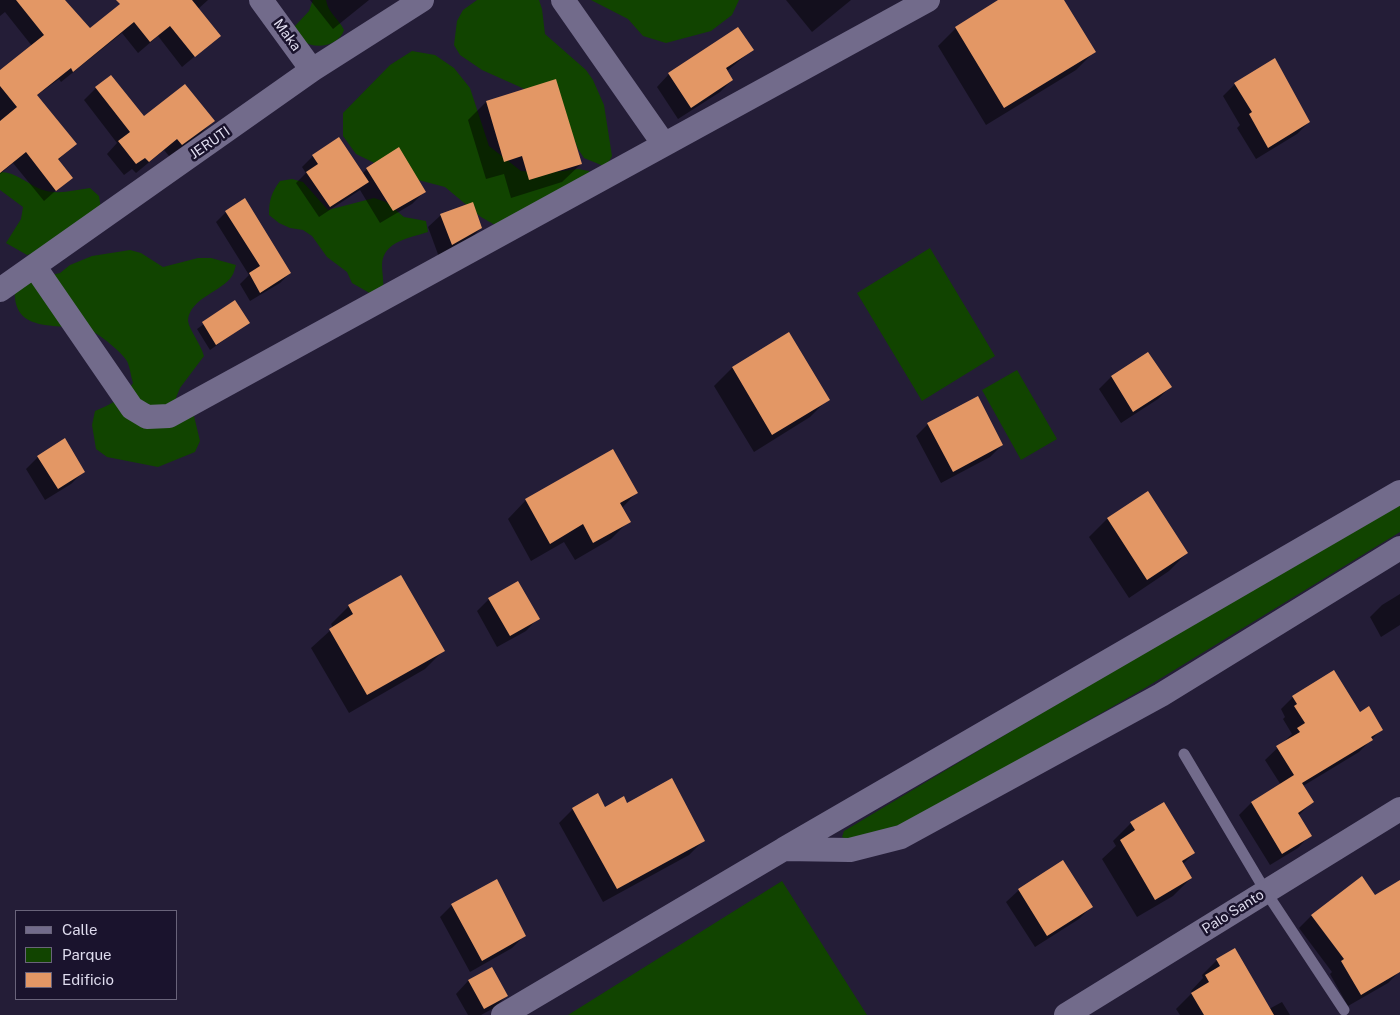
<!DOCTYPE html>
<html>
<head>
<meta charset="utf-8">
<style>
  body { margin:0 }
  #map { position:relative; width:1400px; height:1015px; overflow:hidden; background:#241d37; font-family:"Public Sans",sans-serif }
  canvas { display:block }
  .legend { position:absolute; left:15px; top:910px; width:162px; height:90px; box-sizing:border-box; background:#1a132d; border:1px solid #69637a; margin:0; padding:6px 9px; list-style:none; font-size:15px; color:#dfdcee }
  .legend li { display:flex; align-items:center; gap:10px; height:25px }
  .legend b { width:25px; border:1px solid #69637a }
</style>
</head>
<body>
<div id="map">
<canvas width="1400" height="1015"></canvas>
<ul class="legend">
<li><b style="height:6px;background:#726b8b"></b>Calle</li>
<li><b style="height:14px;background:#140"></b>Parque</li>
<li><b style="height:14px;background:#e39765"></b>Edificio</li>
</ul>
</div>
<script>
const c = document.querySelector('canvas').getContext('2d');
c.lineJoin = 'round';
function paint(path, color) {
  c.fillStyle = color;
  c.fill(path, 'evenodd');
}
function strokePath(path, color, width, dash) {
  c.strokeStyle = color;
  c.lineWidth = width;
  c.lineCap = dash ? 'butt' : 'round';
  c.setLineDash(dash || []);
  c.stroke(path);
}
function drawText(font, color, halo, rows, align = 'center') {
  c.font = font + ' "Public Sans",sans-serif';
  c.lineWidth = 5;
  c.setLineDash([]);
  c.textBaseline = 'middle';
  c.strokeStyle = halo;
  c.fillStyle = color;
  for (const [text, x, y, turn = 0] of rows) {
    c.save();
    c.translate(x, y);
    c.rotate((+turn || 0) * Math.PI / 180);
    c.textAlign = isNaN(turn) ? turn : align;
    if (halo) c.strokeText(text, 0, 0);
    c.fillText(text, 0, 0);
    c.restore();
  }
}
const green = new Path2D(`
  M 313,0 L 326,0 C 328,13 339,19 344,30 C 339,46 316,50 302,41 C 299,39 297,35 294,32 L 295,26 L 309,11 Z
  M 477,0 L 539,0 L 542,9 L 545,34 L 586,70 L 593,80 L 604,105 L 612,156 L 606,167 L 584,158 L 578,149 L 564,115 L 529,91 L 482,70 L 460,55 L 454,45 L 457,21 L 463,10 Z
  M 591,0 L 739,0 L 732,15 L 711,31 L 666,43 L 643,36 L 628,19 Z
  M 412,51 L 435,55 L 454,68 L 470,88 L 489,146 L 521,171 L 547,173 L 578,169 L 589,171 L 590,177 L 502,229 L 481,217 L 445,187 L 399,175 L 356,154 L 343,136 L 343,113 L 390,65 Z
  M 0,172 C 17,172 28,185 43,190 C 58,195 75,190 90,188 L 99,196 L 101,209 L 40,251 L 27,255 L 6,243 L 21,219 L 23,207 L 0,190 Z
  M 292,179 L 303,182 L 328,210 L 374,198 L 386,202 L 404,217 L 426,221 L 428,232 C 410,238 383,241 382,265 C 382,273 384,281 383,289 L 373,295 L 352,283 L 347,272 L 327,257 L 312,236 L 303,230 L 290,228 L 279,223 L 269,215 C 269,201 271,193 280,181 Z
  M 930,248 L 995,356 L 922,401 L 857,293 Z
  M 130,250 L 141,253 L 163,267 L 198,258 L 211,258 L 236,265 C 235,268 234,273 232,276 C 223,291 190,298 188,320 C 188,328 201,344 204,356 L 180,388 L 176,398 L 194,416 L 200,441 L 195,452 L 158,467 L 107,457 L 96,449 L 92,425 L 95,411 C 111,404 123,399 133,383 C 131,377 130,367 127,361 C 122,353 100,334 91,331 C 62,321 11,337 15,288 L 24,281 L 60,273 L 70,265 L 92,256 Z
  M 1017,370 L 1057,439 L 1021,460 L 982,390 Z
  M 1400,499 L 1400,532 L 1145,688 L 911,822 L 847,839 L 842,837 L 844,831 Z
  M 782,881 L 867,1015 L 568,1015 Z`);
const shadow = new Path2D(`
  M 0,0 L 64,0 L 90,30 L 127,0 L 208,0 L 198,9 L 219,36 L 182,67 L 158,36 L 138,53 L 122,33 L 61,82 L 59,79 L 36,96 L 75,144 L 58,160 L 71,177 L 44,201 L 13,163 L 0,174 L 0,72 L 32,46 L 5,12 L 0,16 Z
  M 310,0 L 369,0 L 333,29 Z
  M 786,0 L 851,0 L 812,32 Z
  M 1001,0 L 1063,0 L 1094,52 L 1076,70 L 986,125 L 938,46 L 956,28 Z
  M 738,28 L 752,50 L 727,71 L 732,80 L 720,92 L 678,119 L 657,87 L 669,74 Z
  M 556,81 L 581,164 L 562,182 L 511,198 L 504,174 L 486,179 L 468,120 L 486,102 Z
  M 1235,84 L 1309,122 L 1297,134 L 1256,159 L 1237,128 L 1240,125 L 1223,96 Z
  M 96,88 L 144,118 L 213,121 L 201,133 L 169,156 L 164,150 L 136,173 L 132,169 L 124,175 L 107,154 L 117,143 L 84,100 Z
  M 339,138 L 362,174 L 367,169 L 424,192 L 412,204 L 380,223 L 360,190 L 319,217 L 296,183 L 306,173 L 302,167 L 313,156 Z
  M 245,200 L 290,273 L 280,283 L 250,301 L 240,284 L 249,275 L 216,222 L 226,212 Z
  M 441,215 L 481,228 L 469,240 L 439,257 L 428,227 Z
  M 234,302 L 248,323 L 210,350 L 197,329 Z
  M 788,333 L 828,399 L 810,417 L 754,452 L 714,386 L 732,368 Z
  M 1148,353 L 1170,387 L 1158,399 L 1121,423 L 1099,389 L 1111,377 Z
  M 928,424 L 1002,445 L 990,457 L 941,483 L 916,436 Z
  M 612,450 L 637,492 L 622,508 L 629,521 L 611,539 L 575,560 L 564,542 L 531,561 L 508,519 L 526,500 Z
  M 38,457 L 84,471 L 71,484 L 45,500 L 26,469 Z
  M 1107,519 L 1187,553 L 1169,571 L 1129,598 L 1089,537 Z
  M 1400,594 L 1400,625 L 1381,637 L 1370,617 L 1382,605 Z
  M 489,599 L 538,618 L 526,631 L 497,647 L 477,611 Z
  M 349,606 L 443,651 L 425,669 L 349,713 L 311,648 L 333,628 L 331,624 Z
  M 1293,697 L 1360,713 L 1382,729 L 1359,752 L 1303,786 L 1312,802 L 1298,816 L 1310,835 L 1298,848 L 1270,865 L 1239,815 L 1251,803 L 1281,785 L 1265,760 L 1292,734 L 1283,719 L 1285,717 L 1281,709 Z
  M 626,804 L 704,840 L 689,855 L 603,902 L 559,823 L 573,809 L 605,808 Z
  M 1131,823 L 1194,853 L 1183,864 L 1191,878 L 1173,896 L 1137,917 L 1102,859 L 1116,846 L 1113,841 Z
  M 1062,861 L 1091,907 L 1079,919 L 1035,947 L 1006,902 L 1019,890 Z
  M 1361,878 L 1375,897 L 1400,882 L 1400,971 L 1388,983 L 1348,1006 L 1330,974 L 1332,972 L 1299,928 L 1311,916 Z
  M 452,905 L 524,936 L 512,948 L 470,972 L 440,917 Z
  M 1217,960 L 1269,1009 L 1282,1002 L 1290,1015 L 1180,1015 L 1176,1009 L 1192,993 L 1191,991 L 1203,978 L 1202,975 Z
  M 492,969 L 506,996 L 494,1008 L 481,1015 L 468,1015 L 456,994 L 468,981 Z`);
const building = new Path2D(`
  M 16,0 L 65,0 L 90,28 L 120,4 L 116,0 L 192,0 L 221,36 L 195,57 L 170,26 L 150,42 L 134,22 L 73,72 L 71,68 L 37,95 L 77,144 L 58,159 L 73,178 L 56,191 L 26,152 L 0,173 L 0,121 L 17,107 L 0,86 L 0,70 L 44,35 Z
  M 998,0 L 1064,0 L 1096,52 L 1004,108 L 955,27 Z
  M 738,27 L 754,50 L 726,68 L 733,80 L 691,108 L 668,73 Z
  M 1275,58 L 1310,122 L 1268,148 L 1249,114 L 1252,112 L 1234,83 Z
  M 111,75 L 144,116 L 185,84 L 215,121 L 182,145 L 177,139 L 149,162 L 145,158 L 136,164 L 118,141 L 130,132 L 95,87 Z
  M 556,79 L 582,164 L 529,180 L 522,156 L 504,162 L 486,101 Z
  M 339,137 L 369,182 L 330,207 L 306,172 L 318,164 L 312,155 Z
  M 399,147 L 426,192 L 393,211 L 366,168 Z
  M 245,198 L 291,273 L 260,293 L 249,273 L 260,266 L 225,211 Z
  M 473,202 L 482,228 L 452,245 L 440,214 Z
  M 235,300 L 250,323 L 216,345 L 202,322 Z
  M 789,332 L 830,400 L 772,435 L 732,367 Z
  M 1148,352 L 1172,387 L 1133,412 L 1111,376 Z
  M 978,396 L 1003,445 L 953,472 L 927,423 Z
  M 65,438 L 85,472 L 58,489 L 37,456 Z
  M 613,449 L 638,493 L 620,503 L 631,522 L 593,543 L 583,524 L 550,544 L 525,499 Z
  M 1148,491 L 1188,553 L 1147,580 L 1107,518 Z
  M 401,575 L 445,651 L 367,695 L 329,629 L 353,614 L 348,605 Z
  M 518,581 L 540,619 L 510,636 L 488,598 Z
  M 1334,670 L 1360,712 L 1369,706 L 1383,730 L 1371,737 L 1373,740 L 1302,783 L 1314,802 L 1298,813 L 1312,836 L 1282,854 L 1251,802 L 1294,775 L 1276,746 L 1300,732 L 1297,728 L 1305,723 L 1294,706 L 1297,704 L 1292,696 Z
  M 672,778 L 705,841 L 617,889 L 572,808 L 598,793 L 605,807 L 624,796 L 627,803 Z
  M 1164,802 L 1195,853 L 1182,861 L 1192,878 L 1155,900 L 1120,840 L 1135,830 L 1130,822 Z
  M 1063,860 L 1093,907 L 1047,936 L 1018,889 Z
  M 1362,876 L 1375,895 L 1400,880 L 1400,972 L 1361,995 L 1341,961 L 1344,959 L 1311,915 Z
  M 497,879 L 526,936 L 482,961 L 451,904 Z
  M 1235,948 L 1274,1015 L 1204,1015 L 1191,993 L 1209,982 L 1205,975 L 1220,966 L 1216,959 Z
  M 492,967 L 508,996 L 484,1009 L 468,980 Z`);
const service = new Path2D(`
  M 1184,754 L 1266,892 L 1344,1010`);
const minor = new Path2D(`
  M 261,0 L 312,70
  M 563,0 L 663,143
  M 35,267 L 132,408 L 147,417 L 169,416 L 928,0
  M 0,290 L 312,70 L 422,0
  M 784,849 L 1400,492
  M 503,1015 L 784,849 L 850,850 L 901,837 L 1161,695 L 1400,548
  M 1066,1015 L 1400,809`);
const streetNames = [
  ["Maka",287,35,54],
  ["JERUTI",210,143,-35],
  ["Palo Santo",1233,912,-32]
];
paint(green, '#140');
paint(shadow, '#0007');
paint(building, '#e39765');
strokePath(service, '#726b8b', 11);
strokePath(minor, '#726b8b', 24);
drawText('14px', '#dfdcee', '#1a132d', streetNames);
</script>
</body>
</html>
